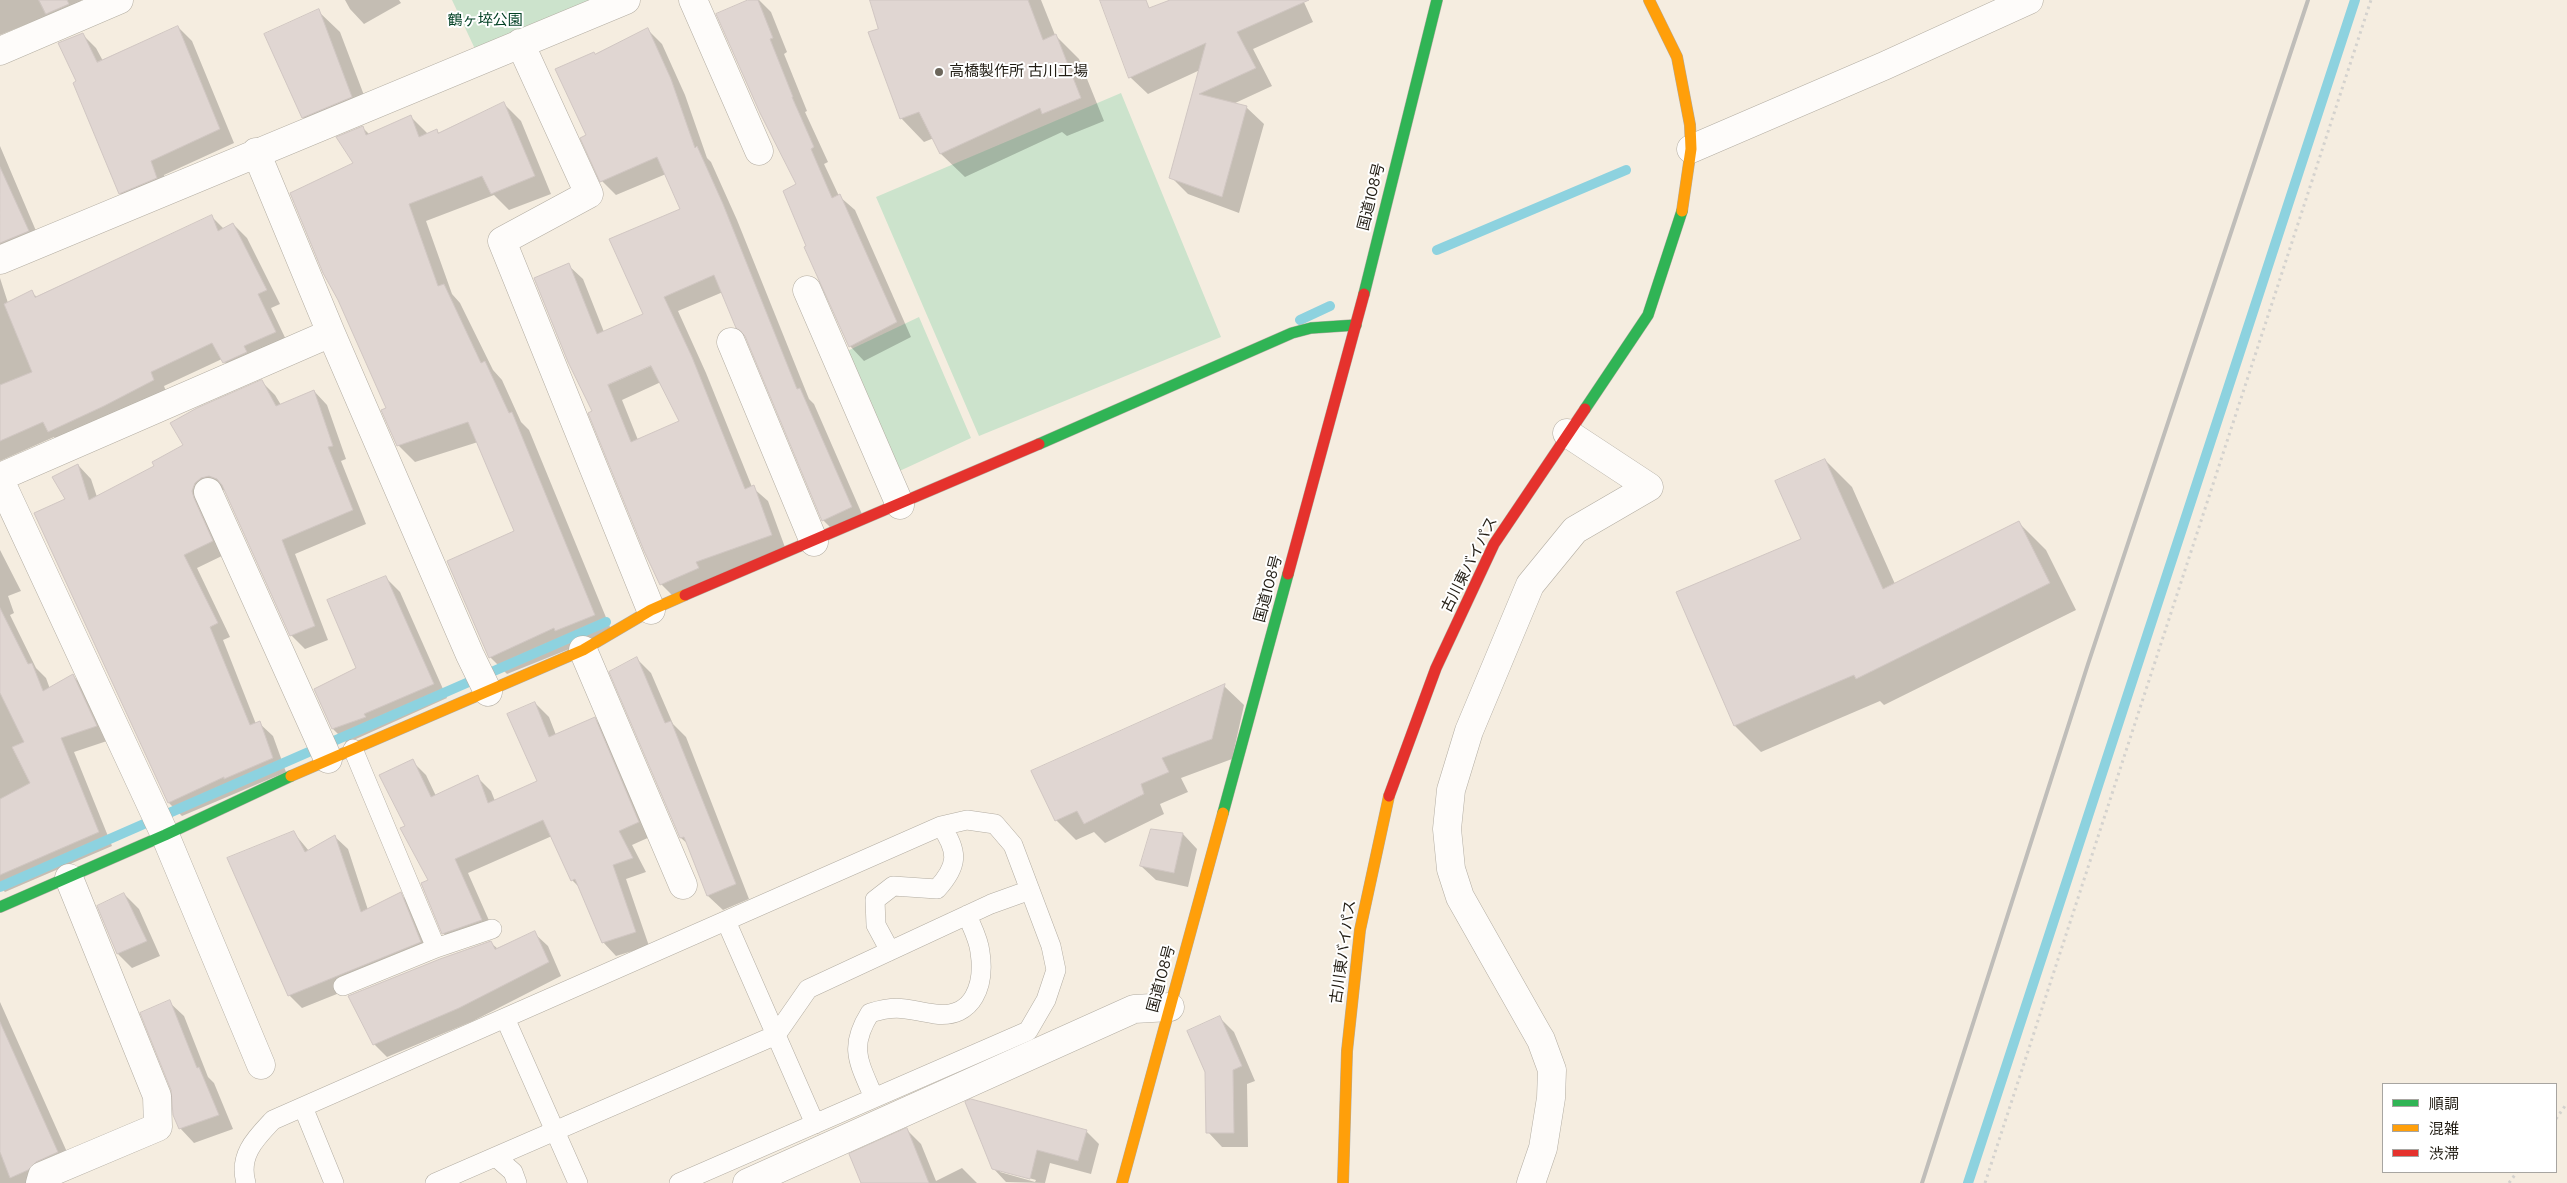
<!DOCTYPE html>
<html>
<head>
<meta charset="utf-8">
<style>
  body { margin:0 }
  #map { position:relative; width:2567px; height:1183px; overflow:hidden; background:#f5ede0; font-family:"DM Sans","Noto Sans JP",sans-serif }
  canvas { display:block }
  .legend { position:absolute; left:2382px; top:1083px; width:175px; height:90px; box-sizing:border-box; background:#fff; border:1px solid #a7a5a1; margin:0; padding:6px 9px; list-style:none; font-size:15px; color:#221d14 }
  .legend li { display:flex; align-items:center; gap:10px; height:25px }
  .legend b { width:25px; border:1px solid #a7a5a1 }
</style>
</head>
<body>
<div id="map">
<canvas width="2567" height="1183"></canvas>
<ul class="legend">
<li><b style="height:6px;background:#30b455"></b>順調</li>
<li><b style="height:6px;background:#ff9f0a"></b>混雑</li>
<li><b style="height:6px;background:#e5322d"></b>渋滞</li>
</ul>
</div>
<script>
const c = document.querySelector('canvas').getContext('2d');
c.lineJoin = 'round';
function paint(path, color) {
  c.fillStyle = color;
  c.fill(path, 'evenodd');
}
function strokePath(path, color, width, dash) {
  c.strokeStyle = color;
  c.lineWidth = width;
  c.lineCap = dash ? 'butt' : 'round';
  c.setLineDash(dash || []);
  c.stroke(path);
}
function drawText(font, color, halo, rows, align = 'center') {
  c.font = font + ' "DM Sans","Noto Sans JP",sans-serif';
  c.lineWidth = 4;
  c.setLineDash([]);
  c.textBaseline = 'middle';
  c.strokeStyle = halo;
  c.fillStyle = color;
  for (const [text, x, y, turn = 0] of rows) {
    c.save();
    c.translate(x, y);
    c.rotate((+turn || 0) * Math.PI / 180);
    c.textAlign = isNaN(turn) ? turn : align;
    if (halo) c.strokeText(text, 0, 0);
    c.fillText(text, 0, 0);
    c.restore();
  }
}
const green = new Path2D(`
  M 452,0 L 591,0 L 475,49 Z
  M 1121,93 L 1221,337 L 979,436 L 876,197 Z
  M 919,317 L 971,438 L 893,474 L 843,353 Z`);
const shadow = new Path2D(`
  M 0,0 L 81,0 L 86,12 L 42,18 L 0,35 Z
  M 345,0 L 399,0 L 401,3 L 364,24 L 350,9 Z
  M 751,0 L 759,0 L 771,12 L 787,52 L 784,54 L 807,111 L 805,112 L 828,162 L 824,164 L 839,196 L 855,210 L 911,337 L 864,361 L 850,346 L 807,247 L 797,184 Z
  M 871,0 L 1041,0 L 1055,35 L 1079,59 L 1104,121 L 1067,136 L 1062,132 L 965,177 L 941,154 L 934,138 L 924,142 L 901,118 Z
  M 1202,0 L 1303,0 L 1313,22 L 1253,49 L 1272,86 L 1233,104 L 1246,107 L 1264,124 L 1239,213 L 1188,194 L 1171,177 L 1200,70 L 1148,94 L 1130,77 Z
  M 318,11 L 340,32 L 373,119 L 324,139 L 303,117 Z
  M 178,27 L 192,41 L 234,143 L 164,175 L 171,192 L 135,207 L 120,193 L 77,82 L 82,34 L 96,48 L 103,61 Z
  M 648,30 L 662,44 L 685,95 L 707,158 L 711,162 L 737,220 L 809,399 L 814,404 L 865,521 L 838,535 L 823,520 L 747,337 L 723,292 L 678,311 L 706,373 L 752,487 L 768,501 L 786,550 L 676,599 L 662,585 L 645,551 L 568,265 L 583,279 L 604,332 L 645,315 L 682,210 L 666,174 L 616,195 L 602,181 L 588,136 L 596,55 ZM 661,382 L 681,422 L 638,440 L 622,400 Z
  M 504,104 L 521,121 L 551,194 L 509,210 L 494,195 L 426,221 L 452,294 L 460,303 L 493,370 L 502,380 L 521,422 L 529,430 L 612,632 L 507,674 L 490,657 L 515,532 L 478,442 L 415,462 L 398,445 L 388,409 L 355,164 L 363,128 L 369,134 L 410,116 L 428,134 L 436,130 L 440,134 Z
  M 0,146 L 42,245 L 0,268 Z
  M 212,217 L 224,229 L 233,224 L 247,238 L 280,304 L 271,308 L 289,346 L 238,376 L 222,359 L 164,386 L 167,394 L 63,446 L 54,437 L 0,461 L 0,278 L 8,303 L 31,292 L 37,297 Z
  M 262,382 L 275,395 L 281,405 L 314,391 L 327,405 L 346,459 L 341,461 L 366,524 L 295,554 L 328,640 L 305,649 L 291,635 L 226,490 L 215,491 L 226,554 L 197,568 L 230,637 L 223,640 L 256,724 L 259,723 L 273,736 L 286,772 L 182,816 L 169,803 L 36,513 L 66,500 L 78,465 L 91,479 L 97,497 L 155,467 L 185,446 Z
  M 1825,460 L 1852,487 L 1895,584 L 2019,523 L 2046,550 L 2076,610 L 1884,705 L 1880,701 L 1761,752 L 1735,726 L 1802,539 Z
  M 0,550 L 21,591 L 8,596 L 14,613 L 10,615 L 36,668 L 46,678 L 50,689 L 73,676 L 87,690 L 110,740 L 74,752 L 112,846 L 5,892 L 0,887 Z
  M 386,578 L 400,592 L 447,698 L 347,743 L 333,729 L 358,669 Z
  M 637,659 L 651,673 L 673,724 L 686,737 L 749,899 L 723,910 L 708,896 L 689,845 L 681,838 L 611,672 Z
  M 1224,686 L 1244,705 L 1232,759 L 1181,778 L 1188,792 L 1160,804 L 1164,814 L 1105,843 L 1094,832 L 1076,840 L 1056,820 Z
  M 535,703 L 549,717 L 556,735 L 594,718 L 608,732 L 652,836 L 632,845 L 646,872 L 626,879 L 649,946 L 616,956 L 603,942 L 581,889 L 572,880 L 552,836 L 468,873 L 495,934 L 457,947 L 443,933 L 430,881 L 406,827 L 412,761 L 426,775 L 436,796 L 477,777 L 491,791 L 495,801 L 538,782 Z
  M 294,833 L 309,851 L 334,836 L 348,849 L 368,910 L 400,894 L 414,907 L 434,955 L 302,1008 L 289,995 Z
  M 1183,834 L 1197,849 L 1188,887 L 1156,880 L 1141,866 Z
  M 124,894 L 139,909 L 160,956 L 132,968 L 118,954 L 99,906 Z
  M 534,933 L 548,946 L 561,976 L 473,1021 L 387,1057 L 374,1044 L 491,943 L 498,949 Z
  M 0,1002 L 75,1170 L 50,1183 L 0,1183 Z
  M 169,1002 L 184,1016 L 208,1077 L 214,1083 L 233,1129 L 194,1143 L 180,1128 Z
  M 1220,1018 L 1234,1032 L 1255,1081 L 1247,1084 L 1248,1147 L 1222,1147 L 1208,1132 Z
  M 967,1103 L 1086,1131 L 1099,1144 L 1091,1174 L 1050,1163 L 1045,1183 L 1006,1182 L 993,1168 ZM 1000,1170 L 1036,1180 L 1035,1182 L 1000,1172 Z
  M 907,1130 L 921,1144 L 936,1181 L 962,1168 L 977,1183 L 862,1183 Z`);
const stream = new Path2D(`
  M 1437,250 L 1626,170
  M 1300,320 L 1330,306
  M 0,887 L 606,622
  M 1968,1183 L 2355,0`);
const building = new Path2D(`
  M 39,0 L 67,0 L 69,4 L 46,14 Z
  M 748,0 L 758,0 L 773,38 L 770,39 L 793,97 L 792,97 L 814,147 L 811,149 L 832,198 L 840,194 L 897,322 L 849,347 L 804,247 L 806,246 L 783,191 L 796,184 L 760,113 L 716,14 Z
  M 870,0 L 1028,0 L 1043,40 L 1056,34 L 1081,98 L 1042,114 L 1040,108 L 940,154 L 919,112 L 900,119 L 868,32 L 878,29 Z
  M 1100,0 L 1146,0 L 1149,8 L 1170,0 L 1309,0 L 1237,32 L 1256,68 L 1199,94 L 1247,106 L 1222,197 L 1169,178 L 1206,43 L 1129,78 Z
  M 319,9 L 352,97 L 302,118 L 264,34 Z
  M 178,26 L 220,129 L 151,161 L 157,178 L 119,194 L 73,83 L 76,81 L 58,43 L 83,33 L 97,62 Z
  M 648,28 L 671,79 L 695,148 L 697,146 L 723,204 L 797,389 L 800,388 L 852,507 L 822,521 L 745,336 L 736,328 L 714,275 L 664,297 L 692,357 L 745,489 L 754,485 L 772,535 L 696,562 L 699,568 L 660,585 L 644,551 L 588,413 L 592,411 L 568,362 L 534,278 L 569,263 L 597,334 L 643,314 L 609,239 L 680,209 L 657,157 L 600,182 L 580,138 L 586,135 L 555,69 L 594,52 L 595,54 ZM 651,366 L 679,421 L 631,442 L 608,385 Z
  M 504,102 L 535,176 L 491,194 L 482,176 L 409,204 L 438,286 L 444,284 L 481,363 L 485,361 L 509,413 L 512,412 L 595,615 L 555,631 L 554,628 L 489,658 L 447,561 L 514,531 L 468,422 L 397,446 L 381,410 L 386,408 L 338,300 L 323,273 L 290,193 L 353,163 L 336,137 L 363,126 L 366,135 L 411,115 L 419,137 L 437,129 L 438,133 Z
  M 0,167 L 29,231 L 0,243 Z
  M 212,215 L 218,231 L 233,223 L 267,290 L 258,294 L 276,332 L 244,346 L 247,352 L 223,363 L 212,343 L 151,372 L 154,380 L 104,406 L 48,432 L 43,422 L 0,441 L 0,385 L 32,372 L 4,304 L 32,290 L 35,297 Z
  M 262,380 L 276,406 L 314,390 L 333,446 L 328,447 L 353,510 L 282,540 L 315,626 L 290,636 L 222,485 L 217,479 L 209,476 L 201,478 L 195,483 L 192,491 L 194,498 L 213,541 L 184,555 L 218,623 L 210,627 L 250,725 L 260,721 L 273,758 L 224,779 L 224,777 L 168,803 L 34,513 L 65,499 L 52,477 L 78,464 L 89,500 L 154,466 L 152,462 L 183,445 L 170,423 L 197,408 Z
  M 1825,459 L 1883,589 L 2019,521 L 2050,583 L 1856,679 L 1854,675 L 1734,726 L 1676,592 L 1801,539 L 1775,481 Z
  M 386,576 L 434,684 L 364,714 L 366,717 L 332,729 L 314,689 L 356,668 L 327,600 Z
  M 0,608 L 28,664 L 32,663 L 43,691 L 73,674 L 97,726 L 61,738 L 99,832 L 0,875 L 0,799 L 30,783 L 12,747 L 24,742 L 0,693 Z
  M 637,657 L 665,723 L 671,721 L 736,884 L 707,896 L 684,837 L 680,838 L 609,672 Z
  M 1225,684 L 1212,739 L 1162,758 L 1169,772 L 1141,784 L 1144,794 L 1084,824 L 1077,811 L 1055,821 L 1031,771 Z
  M 535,702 L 549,737 L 595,717 L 639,822 L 619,831 L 633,858 L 613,865 L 636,932 L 602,943 L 575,879 L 571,881 L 543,820 L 455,859 L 482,920 L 442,934 L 421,883 L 428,880 L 400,828 L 405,826 L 379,775 L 413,759 L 431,797 L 478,775 L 488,803 L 537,781 L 507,714 Z
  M 1151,829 L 1183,833 L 1174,873 L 1140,866 Z
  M 294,831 L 305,852 L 335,835 L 361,912 L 401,892 L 421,942 L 288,996 L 227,858 Z
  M 124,893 L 147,941 L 117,954 L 97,906 Z
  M 535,931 L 549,962 L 459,1008 L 373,1045 L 348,996 L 440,959 L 491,941 L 495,949 Z
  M 170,1000 L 197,1068 L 199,1067 L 219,1115 L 179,1129 L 173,1115 L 171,1090 L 140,1013 Z
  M 1220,1016 L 1242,1066 L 1233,1070 L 1234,1133 L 1206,1133 L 1205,1072 L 1187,1031 Z
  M 0,1022 L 58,1152 L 36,1162 L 28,1170 L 10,1178 L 0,1152 Z
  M 971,1099 L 1087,1130 L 1078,1161 L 1037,1150 L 1030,1179 L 992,1169 L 965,1102 Z
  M 907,1128 L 929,1183 L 861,1183 L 849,1154 Z`);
const path = new Path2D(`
  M 2556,1119 L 2567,1103
  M 1985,1183 L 2371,0
  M 2509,1183 L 2517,1172`);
const lane = new Path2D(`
  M 353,749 L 436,948
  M 726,921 L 815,1124
  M 890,951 L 876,925 L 875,900 L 893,886 L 937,889 C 958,866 959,852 941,826
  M 343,986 L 436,948 L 492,929
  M 505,1018 L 578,1183
  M 874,1098 C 859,1062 848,1048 870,1013 C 900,1004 907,1010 935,1014 C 974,1019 985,984 980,952 C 979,940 972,927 967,915
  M 303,1107 L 334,1183
  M 496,1157 L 513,1172 L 517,1183
  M 246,1183 C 238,1155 256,1138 273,1120 L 941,826 L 967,820 L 995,824 L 1013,845 L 1051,946 L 1056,970 L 1046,1000 L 1028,1031 L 679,1183
  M 435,1183 L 776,1035 L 808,989 L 991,904 L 1030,890`);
const street = new Path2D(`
  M 693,0 L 759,151
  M 520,43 L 589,194 L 502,241 L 651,610
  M 0,51 L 119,0
  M 1691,149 L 1884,66 L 2029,0
  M 256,152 L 331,333 L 470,655 L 488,692
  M 0,260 L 626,0
  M 807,290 L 900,505
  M 731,342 L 814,542
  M 0,477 L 331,333
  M 0,480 L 165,835 L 261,1065
  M 208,492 L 328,759
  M 583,650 L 683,885
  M 40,1183 L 42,1176 L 158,1127 L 157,1096 L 69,878
  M 747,1183 L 1134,1009 L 1170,1007
  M 1531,1183 L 1543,1148 L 1551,1098 L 1552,1070 L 1541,1040 L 1460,897 L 1451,869 L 1447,829 L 1451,790 L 1469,731 L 1530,585 L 1575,530 L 1649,487 L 1567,433`);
const fast = new Path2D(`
  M 1364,294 L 1437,0
  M 1585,409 L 1648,315 L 1682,211
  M 1039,444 L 1292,333 L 1311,328 L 1356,325
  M 1223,813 L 1288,574
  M 0,907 L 165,835 L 291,776`);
const slow = new Path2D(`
  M 1649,0 L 1677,57 L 1690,125 L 1691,149 L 1682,211
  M 291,776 L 583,650 L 651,610 L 685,595
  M 1122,1183 L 1223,813
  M 1343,1183 L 1347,1051 L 1360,930 L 1389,796`);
const jam = new Path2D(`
  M 1288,574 L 1364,294
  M 685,595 L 1039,444
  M 1389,796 L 1436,668 L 1494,544 L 1585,409`);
const rail = new Path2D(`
  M 1922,1183 L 2088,664 L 2308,0`);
const markers = [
  [939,72,5,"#6c665b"]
];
const parkNames = [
  ["鶴ヶ埣公園",485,21]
];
const poiNames = [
  ["高橋製作所 古川工場",949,72]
];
const streetNames = [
  ["国道108号",1372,197,-76],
  ["古川東バイパス",1470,565,-63],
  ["国道108号",1269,589,-75],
  ["古川東バイパス",1344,952,-82],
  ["国道108号",1162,979,-75]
];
paint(green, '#cce3cc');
paint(shadow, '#0003');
strokePath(stream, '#8dd2df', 10);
paint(building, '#e0d6d2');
strokePath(building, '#d0c6c2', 1);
strokePath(lane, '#b2aca1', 20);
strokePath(street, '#b2aca1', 29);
strokePath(fast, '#b2aca1', 12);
strokePath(slow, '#b2aca1', 12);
strokePath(jam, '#b2aca1', 12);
strokePath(path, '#d4d2ce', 3, [2.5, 4]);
strokePath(lane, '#fefcfa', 19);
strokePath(street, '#fefcfa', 28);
strokePath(fast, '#30b455', 11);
strokePath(slow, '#ff9f0a', 11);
strokePath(jam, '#e5322d', 11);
strokePath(rail, '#bfbdb9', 4);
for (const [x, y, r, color] of markers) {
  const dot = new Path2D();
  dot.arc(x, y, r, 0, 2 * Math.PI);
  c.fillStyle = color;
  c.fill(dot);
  strokePath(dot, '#fff', 2);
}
drawText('15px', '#034125', '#fff', parkNames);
drawText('15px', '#221d14', '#fff', poiNames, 'left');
drawText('15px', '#221d14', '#fff', streetNames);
</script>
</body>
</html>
